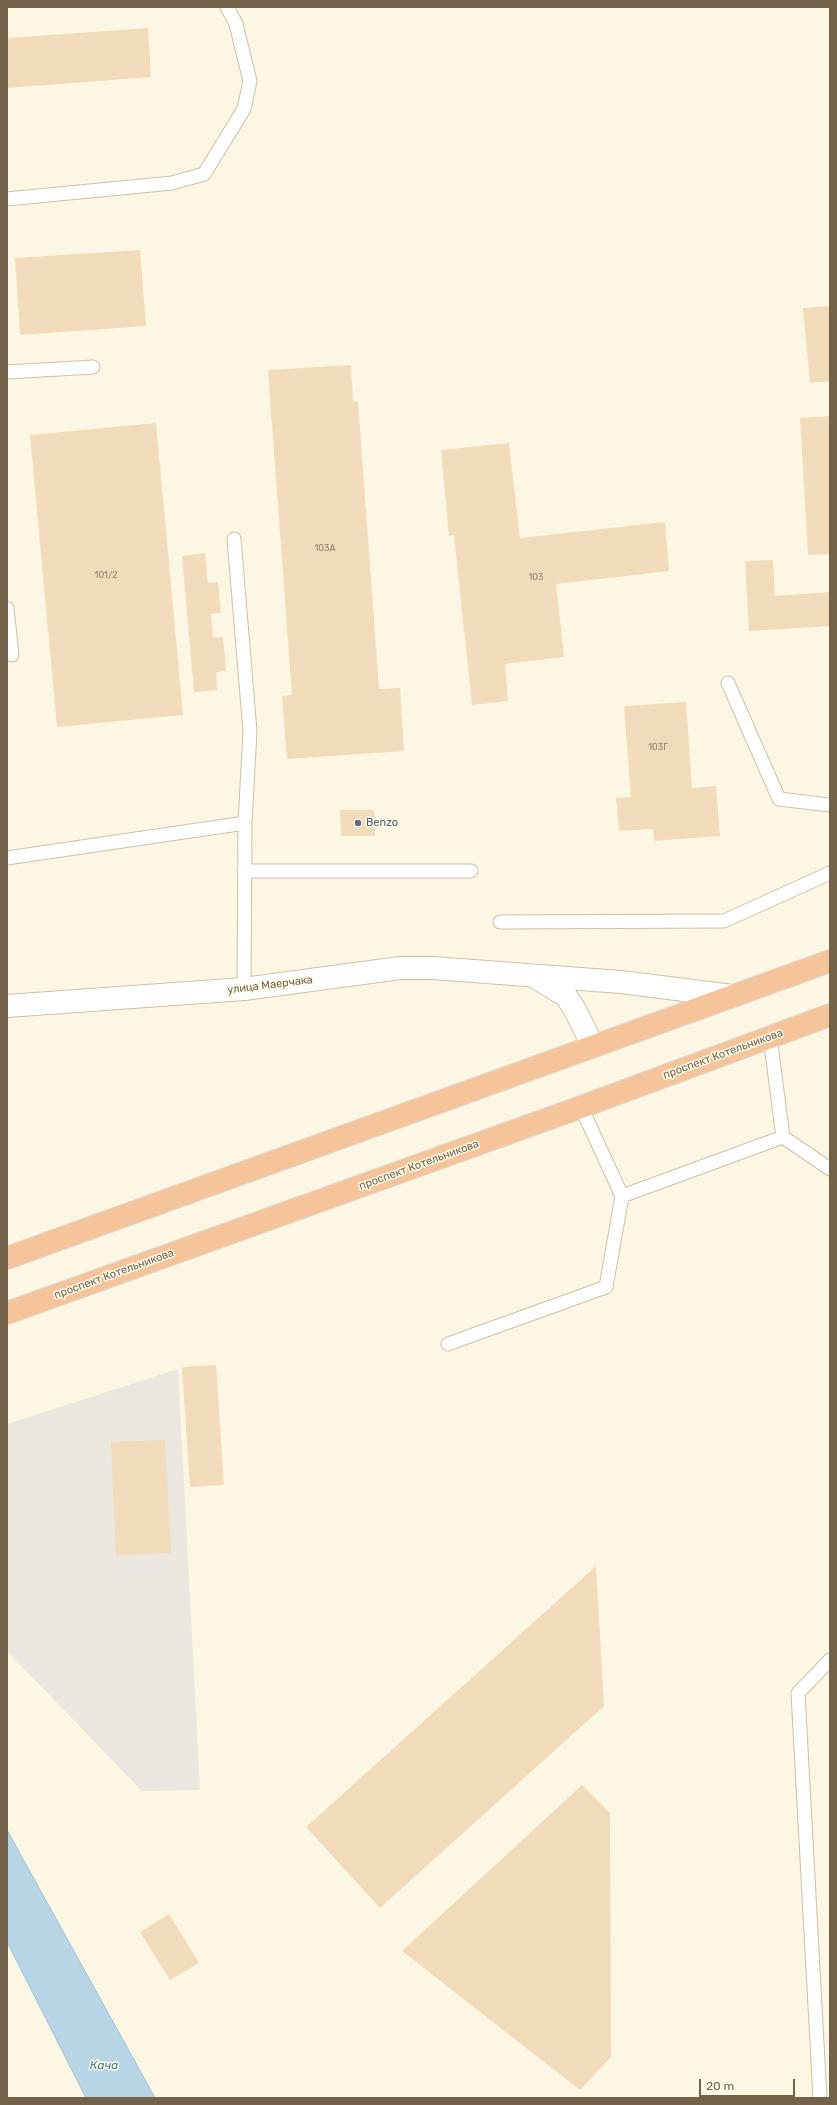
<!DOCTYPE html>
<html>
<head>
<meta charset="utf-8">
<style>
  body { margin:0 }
  #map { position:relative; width:837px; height:2105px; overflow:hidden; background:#fcf7e3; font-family:Rubik,sans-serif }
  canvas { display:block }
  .frame { position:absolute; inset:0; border:8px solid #746149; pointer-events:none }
  .scale { position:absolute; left:699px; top:2079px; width:96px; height:18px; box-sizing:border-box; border:2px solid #746149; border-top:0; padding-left:5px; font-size:12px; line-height:14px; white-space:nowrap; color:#746149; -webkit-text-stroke:3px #fffbe9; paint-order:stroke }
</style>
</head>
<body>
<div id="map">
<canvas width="837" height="2105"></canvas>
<div class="frame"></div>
<div class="scale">20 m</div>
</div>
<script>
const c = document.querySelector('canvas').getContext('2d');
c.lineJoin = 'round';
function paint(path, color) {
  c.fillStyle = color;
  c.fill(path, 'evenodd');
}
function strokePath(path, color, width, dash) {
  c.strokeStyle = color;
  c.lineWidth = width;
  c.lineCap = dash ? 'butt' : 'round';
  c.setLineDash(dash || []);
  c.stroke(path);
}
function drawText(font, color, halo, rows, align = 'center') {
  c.font = font + ' Rubik,sans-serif';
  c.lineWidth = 3;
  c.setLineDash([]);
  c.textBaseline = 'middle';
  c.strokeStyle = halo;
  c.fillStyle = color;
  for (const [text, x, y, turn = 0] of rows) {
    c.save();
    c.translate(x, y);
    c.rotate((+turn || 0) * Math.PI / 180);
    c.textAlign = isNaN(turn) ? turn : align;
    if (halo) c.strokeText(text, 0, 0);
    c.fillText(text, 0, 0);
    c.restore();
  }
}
const industrial = new Path2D(`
  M 178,1369 L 200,1790 L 142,1791 L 7,1651 L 7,1424 Z`);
const water = new Path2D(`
  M 7,1830 L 153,2094 L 155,2098 L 86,2098 L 7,1942 Z`);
const building = new Path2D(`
  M 148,28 L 151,77 L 7,88 L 7,38 Z
  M 140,250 L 146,326 L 20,335 L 15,258 Z
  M 830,306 L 830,381 L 810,383 L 803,308 Z
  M 351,365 L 353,402 L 358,401 L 379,689 L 400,688 L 404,751 L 287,759 L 282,696 L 292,695 L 268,370 Z
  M 830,416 L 830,554 L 808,555 L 800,418 Z
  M 156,423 L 183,715 L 57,727 L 30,435 Z
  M 509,443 L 520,538 L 665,522 L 669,571 L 556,584 L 564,657 L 505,664 L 508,701 L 472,705 L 454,535 L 449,536 L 441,450 Z
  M 205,553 L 208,583 L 218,582 L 221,613 L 211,614 L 213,638 L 223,637 L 226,671 L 216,672 L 217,690 L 194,692 L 182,556 Z
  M 773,560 L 775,596 L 830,592 L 830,626 L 749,631 L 745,561 Z
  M 686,702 L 692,788 L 716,786 L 720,836 L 654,841 L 653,829 L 619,831 L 616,798 L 631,797 L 624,706 Z
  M 340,810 L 374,810 L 375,836 L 341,836 Z
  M 216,1365 L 224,1485 L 190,1487 L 182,1367 Z
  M 165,1440 L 171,1553 L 116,1555 L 111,1442 Z
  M 596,1566 L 604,1706 L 380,1908 L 306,1827 Z
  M 582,1785 L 610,1813 L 611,2057 L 580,2090 L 402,1951 Z
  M 169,1914 L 199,1963 L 170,1980 L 140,1932 Z`);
const lane = new Path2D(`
  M 7,199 L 172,183 L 204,174 L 244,109 L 250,81 L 236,24 L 227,7
  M 7,372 L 93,367
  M 234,539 L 250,731 L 245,823 L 244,989
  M 7,608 L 12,655
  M 728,683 L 779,799 L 830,805
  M 7,858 L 245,823
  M 244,871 L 471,871
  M 500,922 L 724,921 L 830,873
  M 581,1107 L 622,1196 L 783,1137 L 770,1037
  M 783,1137 L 830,1169
  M 448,1344 L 606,1287 L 622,1196
  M 820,2098 L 798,1693 L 830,1660`);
const street = new Path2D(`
  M 535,977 L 566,996 L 575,1010 L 593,1046
  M 7,1006 L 244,989 L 400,968 L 433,968 L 621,982 L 732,996`);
const highway = new Path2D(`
  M 7,1258 L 830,961
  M 7,1313 L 581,1107 L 830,1015`);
const markers = [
  [358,823,4,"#5c6f8a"]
];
const numberNames = [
  ["103А",325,548],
  ["101/2",106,575],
  ["103",536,577],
  ["103Г",658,747]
];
const serviceNames = [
  ["Benzo",366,823]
];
const streetNames = [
  ["улица Маерчака",270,985,-7],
  ["проспект Котельникова",723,1054,-20],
  ["проспект Котельникова",419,1165,-20],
  ["проспект Котельникова",114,1274,-20]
];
const waterNames = [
  ["Кача",104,2066]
];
paint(industrial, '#ebe7de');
paint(water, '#b7d5e5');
strokePath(water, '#9ec2d7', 1);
paint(building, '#f1dbba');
strokePath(lane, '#cdc0a9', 15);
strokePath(street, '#cdc0a9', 24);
strokePath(highway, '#ded9d3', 24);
strokePath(lane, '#fff', 13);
strokePath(street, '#fff', 22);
strokePath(highway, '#f6c49a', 22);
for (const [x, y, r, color] of markers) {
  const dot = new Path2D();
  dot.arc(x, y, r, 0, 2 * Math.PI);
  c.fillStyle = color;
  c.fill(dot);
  strokePath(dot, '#fffbe9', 1.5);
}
drawText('9px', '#938065', null, numberNames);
drawText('11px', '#4e5e75', '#fffbe9', serviceNames, 'left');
drawText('11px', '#746149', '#fffbe9', streetNames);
drawText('italic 12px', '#497995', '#fffbe9', waterNames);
</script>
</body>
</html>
